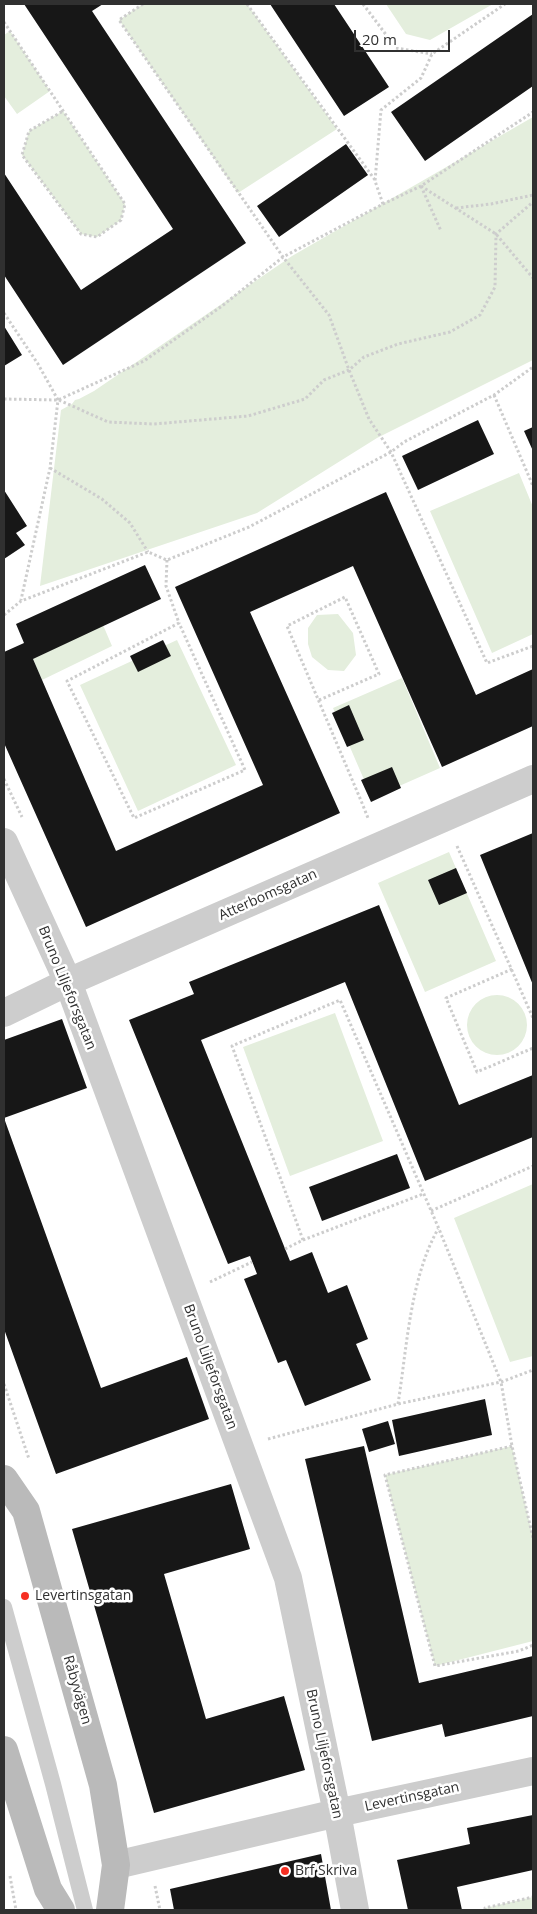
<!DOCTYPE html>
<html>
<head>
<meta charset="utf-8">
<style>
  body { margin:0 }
  #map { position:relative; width:537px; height:1914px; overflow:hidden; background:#fff; font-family:"Open Sans",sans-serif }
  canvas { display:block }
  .frame { position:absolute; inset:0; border:5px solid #303030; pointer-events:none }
  .scale { position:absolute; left:354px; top:30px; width:96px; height:22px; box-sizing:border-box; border:2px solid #303030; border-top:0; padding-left:6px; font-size:15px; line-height:18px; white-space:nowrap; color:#303030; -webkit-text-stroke:4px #fff; paint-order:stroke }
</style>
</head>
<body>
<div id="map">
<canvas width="537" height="1914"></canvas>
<div class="frame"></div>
<div class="scale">20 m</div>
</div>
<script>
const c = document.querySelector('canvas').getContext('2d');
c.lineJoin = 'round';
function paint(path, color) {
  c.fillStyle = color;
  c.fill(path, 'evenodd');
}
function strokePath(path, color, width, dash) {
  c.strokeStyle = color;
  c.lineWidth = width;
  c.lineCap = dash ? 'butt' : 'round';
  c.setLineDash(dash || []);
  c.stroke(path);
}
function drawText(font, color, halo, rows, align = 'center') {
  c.font = font + ' "Open Sans",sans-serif';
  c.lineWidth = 5;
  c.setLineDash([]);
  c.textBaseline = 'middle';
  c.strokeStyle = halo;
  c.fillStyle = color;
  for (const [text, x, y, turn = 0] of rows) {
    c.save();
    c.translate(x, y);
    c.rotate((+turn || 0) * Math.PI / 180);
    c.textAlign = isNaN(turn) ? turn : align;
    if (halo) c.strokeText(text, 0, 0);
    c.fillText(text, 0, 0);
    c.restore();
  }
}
const green = new Path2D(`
  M 143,4 L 247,4 L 337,129 L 238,193 L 119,20 Z
  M 386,4 L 493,4 L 430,40 L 406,34 Z
  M 10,31 L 50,91 L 17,114 L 4,96 L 4,35 Z
  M 63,111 L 125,204 L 121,220 L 97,237 L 81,234 L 22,155 L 29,131 Z
  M 533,117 L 533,360 L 377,438 L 257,513 L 40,586 L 61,410 L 72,404 L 75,400 L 79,399 L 94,391 L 292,256 Z
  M 519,473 L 533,507 L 533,634 L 492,653 L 430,511 Z
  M 338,614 L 353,633 L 356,655 L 344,671 L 328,670 L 312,657 L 308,644 L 308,628 L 317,615 Z
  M 103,625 L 112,646 L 42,680 L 33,659 Z
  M 177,640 L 236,765 L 138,811 L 80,685 Z
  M 402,678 L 440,768 L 372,798 L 333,708 Z
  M 449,852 L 496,961 L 425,992 L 378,883 Z
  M467 1025a30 30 0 1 1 60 0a30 30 0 1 1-60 0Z
  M 335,1013 L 383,1141 L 290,1176 L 243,1047 Z
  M 533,1184 L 533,1356 L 510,1362 L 454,1218 Z
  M 512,1446 L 533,1538 L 533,1641 L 435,1666 L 385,1475 Z
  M 533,1897 L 533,1910 L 485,1910 L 485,1908 Z`);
const building = new Path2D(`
  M 24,4 L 103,4 L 92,11 L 246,243 L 63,365 L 4,275 L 4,173 L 81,290 L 173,229 Z
  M 270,4 L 334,4 L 389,87 L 344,116 Z
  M 533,14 L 533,86 L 425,161 L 391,112 Z
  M 346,144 L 368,175 L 279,237 L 257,206 Z
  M 4,326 L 22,355 L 4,366 Z
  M 478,420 L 494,454 L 418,490 L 402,456 Z
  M 533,427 L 533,451 L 524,431 Z
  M 4,490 L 27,526 L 16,533 L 25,545 L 4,559 Z
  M 386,492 L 476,695 L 533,669 L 533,726 L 442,767 L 353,566 L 250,612 L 340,813 L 86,927 L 4,743 L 4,652 L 24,643 L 16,624 L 145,565 L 161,599 L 33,659 L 116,851 L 263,785 L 175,587 Z
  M 163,640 L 171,656 L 138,672 L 130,656 Z
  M 349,705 L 364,740 L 347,747 L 332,713 Z
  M 392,767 L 401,788 L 371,802 L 361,780 Z
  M 533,833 L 533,985 L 480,855 Z
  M 456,868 L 467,893 L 439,905 L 428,880 Z
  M 379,905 L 459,1105 L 533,1075 L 533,1137 L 425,1181 L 345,982 L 201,1040 L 290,1261 L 312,1252 L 328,1293 L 347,1285 L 368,1339 L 356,1344 L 371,1380 L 305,1406 L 286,1360 L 278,1363 L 244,1279 L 257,1274 L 250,1256 L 228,1264 L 129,1020 L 194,994 L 189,982 Z
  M 62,1019 L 87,1088 L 4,1118 L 101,1388 L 187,1357 L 209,1419 L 56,1474 L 4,1329 L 4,1040 Z
  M 397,1154 L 410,1188 L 322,1221 L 309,1187 Z
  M 485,1399 L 492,1435 L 399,1456 L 392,1420 Z
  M 388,1421 L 395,1444 L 369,1452 L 362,1429 Z
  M 364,1446 L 419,1683 L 533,1656 L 533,1716 L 445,1737 L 442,1724 L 372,1741 L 305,1459 Z
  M 231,1484 L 250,1549 L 164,1574 L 206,1719 L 284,1696 L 305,1770 L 154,1813 L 72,1529 Z
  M 533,1815 L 533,1870 L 457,1887 L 462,1910 L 408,1910 L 397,1860 L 470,1844 L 467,1828 Z
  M 321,1854 L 331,1910 L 174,1910 L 170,1889 Z`);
const path = new Path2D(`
  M 143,4 L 119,20 L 283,257 L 329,315 L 349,370 L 369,419 L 391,452 L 487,663 L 533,646
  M 247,4 L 375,180
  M 363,4 L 396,48 L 432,54
  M 4,22 L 125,204 L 121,220 L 97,237 L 81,234 L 22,155 L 29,131 L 63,111
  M 421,186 L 496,234 L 533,278
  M 421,186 L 441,231
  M 383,204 L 375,181 L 381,110 L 421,78 L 432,54 L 505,4
  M 456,208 L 491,204 L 533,195
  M 4,313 L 38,364 L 58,400 L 50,468 L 21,600
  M 494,395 L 533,486
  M 4,399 L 58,400 L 144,361 L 222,306 L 283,257 L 383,204 L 421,186 L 533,112
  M 59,400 L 108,422 L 154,424 L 248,416 L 305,399 L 324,380 L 349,370 L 364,357 L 398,344 L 450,332 L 480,315 L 495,287 L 496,234 L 533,202
  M 50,468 L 102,499 L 130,523 L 148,552
  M 167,560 L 166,586 L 179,623 L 67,681 L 134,818 L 245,770 L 179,623
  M 4,615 L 21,601 L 148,552 L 167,560 L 249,527 L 391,452 L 404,442 L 494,395 L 533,367
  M 319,700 L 379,674 L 345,597 L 287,626 L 362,803 L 368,818
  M 4,779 L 22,817
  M 457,846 L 533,1018
  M 512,969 L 446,998 L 477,1072 L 533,1048
  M 431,1211 L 533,1166
  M 303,1240 L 232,1046 L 340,1000 L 439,1229 L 501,1382 L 512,1446 L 533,1538
  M 285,1249 L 303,1240 L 423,1194
  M 210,1282 L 252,1262
  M 4,1384 L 29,1459
  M 398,1404 C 407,1347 410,1279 438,1229
  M 268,1439 L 398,1404 L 501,1382 L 533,1370
  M 512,1446 L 385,1475 L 435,1666 L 519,1651 L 533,1645
  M 10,1876 L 16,1910
  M 155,1886 L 160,1910
  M 485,1910 L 485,1908 L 533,1897`);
const service = new Path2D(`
  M 4,1607 L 53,1784 L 85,1910`);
const minor = new Path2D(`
  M 4,842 L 68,982 L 288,1578 L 337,1813 L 355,1910
  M 4,1013 L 68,982 L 533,779
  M 116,1865 L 337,1813 L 533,1771`);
const secondary = new Path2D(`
  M 4,1479 L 26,1511 L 103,1785 L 116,1865 L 110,1910
  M 4,1750 L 48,1889 L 61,1910`);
const markers = [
  [25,1596,5,"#f62f23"],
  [285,1871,5,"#f62f23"]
];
const streetNames = [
  ["Atterbomsgatan",268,895,-24],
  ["Bruno Liljeforsgatan",67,988,68],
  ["Bruno Liljeforsgatan",210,1367,70],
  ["Råbyvägen",77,1690,74],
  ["Bruno Liljeforsgatan",324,1754,78],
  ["Levertinsgatan",412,1797,-12]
];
const poiNames = [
  ["Levertinsgatan",35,1596],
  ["Brf Skriva",295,1871]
];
paint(green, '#e4eedd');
paint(building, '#171717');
strokePath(path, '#cdcdcd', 3, [2.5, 2.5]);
strokePath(service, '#cdcdcd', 16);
strokePath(minor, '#cdcdcd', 28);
strokePath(secondary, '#bababa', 28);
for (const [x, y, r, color] of markers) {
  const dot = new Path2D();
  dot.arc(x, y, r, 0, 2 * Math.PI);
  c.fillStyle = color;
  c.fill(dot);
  strokePath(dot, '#fff', 2);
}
drawText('14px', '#303030', '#fff', streetNames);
drawText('14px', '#303030', '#fff', poiNames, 'left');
</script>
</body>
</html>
